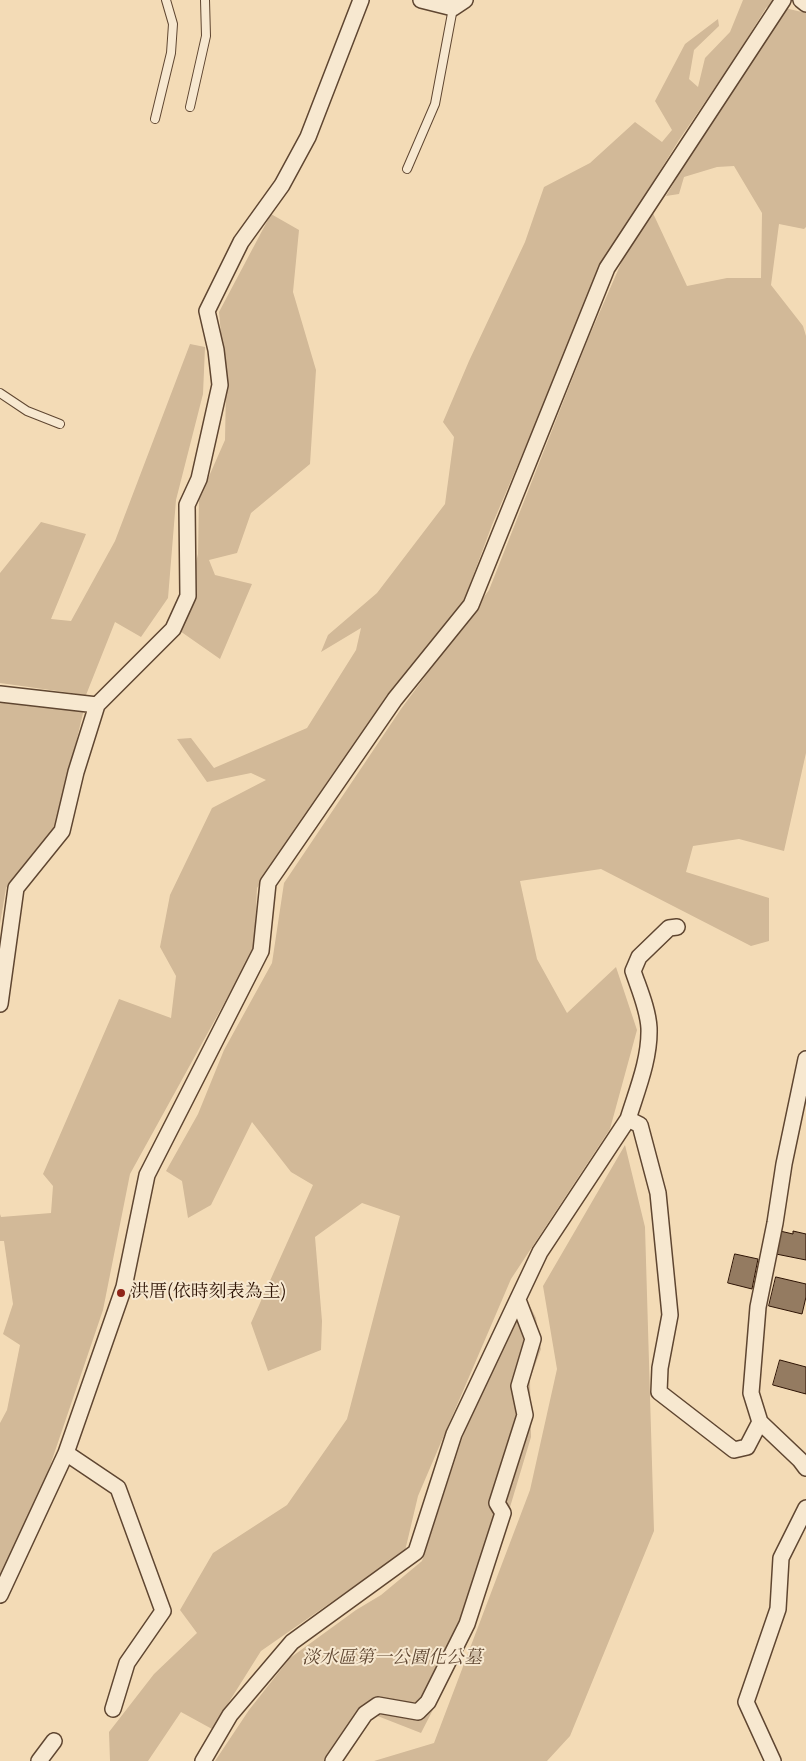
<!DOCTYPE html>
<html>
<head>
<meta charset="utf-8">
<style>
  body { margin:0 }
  canvas { display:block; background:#f3dbb6 }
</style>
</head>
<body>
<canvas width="806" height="1761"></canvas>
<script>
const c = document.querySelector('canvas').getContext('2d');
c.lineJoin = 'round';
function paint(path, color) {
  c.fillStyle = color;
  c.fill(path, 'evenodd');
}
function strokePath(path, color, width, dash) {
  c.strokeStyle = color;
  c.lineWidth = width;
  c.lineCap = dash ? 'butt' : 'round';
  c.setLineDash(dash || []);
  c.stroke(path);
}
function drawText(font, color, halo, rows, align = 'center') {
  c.font = font + ' Cardo,"Noto Serif TC",serif';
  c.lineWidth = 4;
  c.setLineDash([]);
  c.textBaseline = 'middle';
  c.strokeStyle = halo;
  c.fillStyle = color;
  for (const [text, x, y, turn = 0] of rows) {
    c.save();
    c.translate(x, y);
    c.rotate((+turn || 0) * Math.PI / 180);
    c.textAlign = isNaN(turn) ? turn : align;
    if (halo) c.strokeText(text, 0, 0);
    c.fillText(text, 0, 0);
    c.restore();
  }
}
const green = new Path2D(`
  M 743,0 L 777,0 L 766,8 L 735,58 L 679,140 L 601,266 L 583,312 L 492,525 L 463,603 L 331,776 L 257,888 L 254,949 L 130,1174 L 103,1310 L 36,1507 L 0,1576 L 0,1423 L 7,1410 L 20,1345 L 3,1334 L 13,1304 L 4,1241 L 0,1241 L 0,1214 L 1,1217 L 51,1213 L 53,1186 L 43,1174 L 119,999 L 171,1018 L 176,976 L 160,947 L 170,895 L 212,808 L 266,780 L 251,773 L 207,782 L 177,739 L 191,738 L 214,768 L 307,728 L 356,650 L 361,628 L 321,652 L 328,635 L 377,593 L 445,504 L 454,437 L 443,422 L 469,361 L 525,242 L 544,187 L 590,163 L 635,122 L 662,142 L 672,130 L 655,101 L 685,44 L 718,19 L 719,26 L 694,50 L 689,79 L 698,87 L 705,58 L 730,32 Z
  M 785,8 L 806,13 L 806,227 L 804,229 L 779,224 L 771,285 L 803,326 L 806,336 L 806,753 L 784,851 L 739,839 L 693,846 L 686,872 L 769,898 L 769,941 L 751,946 L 601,869 L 520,881 L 537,959 L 567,1013 L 616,967 L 637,1030 L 610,1129 L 511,1279 L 418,1496 L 405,1551 L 261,1651 L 212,1729 L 181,1712 L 148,1761 L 110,1761 L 109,1732 L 154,1674 L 197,1633 L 180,1610 L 213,1553 L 287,1505 L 347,1419 L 400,1216 L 362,1203 L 315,1237 L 322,1321 L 321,1350 L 268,1371 L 251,1323 L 313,1185 L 291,1172 L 252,1122 L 211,1205 L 188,1218 L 182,1181 L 166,1171 L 198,1114 L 224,1050 L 272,963 L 284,883 L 401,709 L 489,590 L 588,339 L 622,261 L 651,209 L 687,286 L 727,278 L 761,278 L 762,213 L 734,166 L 717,167 L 684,177 L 679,194 L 666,196 L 728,92 Z
  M 271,214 L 299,230 L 293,292 L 316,370 L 310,464 L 251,513 L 237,553 L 209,560 L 215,575 L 252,584 L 220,659 L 180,631 L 198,554 L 199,499 L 225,440 L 226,389 L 219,312 Z
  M 190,344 L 205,347 L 203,394 L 176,500 L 168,598 L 141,637 L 115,622 L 86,695 L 0,683 L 0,573 L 41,522 L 86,534 L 51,619 L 71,621 L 115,541 Z
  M 0,701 L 84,709 L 56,827 L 6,888 L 0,924 Z
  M 625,1145 L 645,1227 L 654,1531 L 570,1736 L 547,1761 L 374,1761 L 434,1743 L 530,1490 L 557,1369 L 543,1286 Z
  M 523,1292 L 536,1318 L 541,1349 L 530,1379 L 531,1437 L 472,1634 L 421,1733 L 375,1715 L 344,1761 L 215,1761 L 249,1710 L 290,1658 L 356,1610 L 381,1595 L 422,1561 L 463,1436 L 486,1375 Z`);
const building = new Path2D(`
  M 780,1231 L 793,1234 L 793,1231 L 806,1234 L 806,1260 L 776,1254 Z
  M 735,1254 L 758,1259 L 752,1289 L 728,1283 Z
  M 776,1277 L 806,1284 L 806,1297 L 802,1314 L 769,1306 Z
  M 780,1360 L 806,1367 L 806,1394 L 773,1385 Z`);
const service = new Path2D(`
  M 190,107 L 206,36 L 205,0
  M 155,119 L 171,53 L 173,24 L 166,0
  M 407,169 L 435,104 L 453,8
  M 0,393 L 27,411 L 60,424`);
const minor = new Path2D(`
  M 421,0 L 453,8 L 465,0
  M 801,0 L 806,4
  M 0,694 L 97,705 L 76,772 L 62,831 L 16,888 L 0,1004
  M 97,705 L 173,629 L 188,596 L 187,505 L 199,479 L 220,385 L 216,350 L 207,311 L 241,242 L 282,185 L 308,137 L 361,0
  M 677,927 L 669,928 L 639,957 L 633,971 C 639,989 648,1009 649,1028 C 650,1059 637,1090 628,1119 L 640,1125 L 658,1193 L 670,1315 L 660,1368 L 659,1392 L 734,1450 L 747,1447 L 760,1422
  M 806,1059 L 784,1164 L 775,1223 L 758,1307 L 751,1393 L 760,1422 L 800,1460 L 806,1468
  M 66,1453 L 118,1488 L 163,1611 L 127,1663 L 113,1709
  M 0,1595 L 66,1453 L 124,1287 L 147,1175 L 261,951 L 268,883 L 395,699 L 471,605 L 607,268 L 783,0
  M 39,1761 L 54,1741
  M 203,1761 L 230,1715 L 292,1642 L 416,1552 L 454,1434 L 540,1252 L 628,1119
  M 333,1761 L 365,1714 L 378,1705 L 418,1712 L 428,1702 L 467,1624 L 503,1513 L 497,1503 L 525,1415 L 519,1386 L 533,1339 L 518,1300
  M 773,1761 L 746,1702 L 778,1609 L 781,1558 L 806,1508`);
const markers = [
  [121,1293,5,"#8f2418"]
];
const poiNames = [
  ["洪厝(依時刻表為主)",131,1293]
];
const parkNames = [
  ["淡水區第一公園化公墓",392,1659]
];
paint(green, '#d2b998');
paint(building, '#947b61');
strokePath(building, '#2e1405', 1);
strokePath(service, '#5f4631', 10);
strokePath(minor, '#5f4631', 18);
strokePath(service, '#f7e8d0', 8);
strokePath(minor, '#f7e8d0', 15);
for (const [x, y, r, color] of markers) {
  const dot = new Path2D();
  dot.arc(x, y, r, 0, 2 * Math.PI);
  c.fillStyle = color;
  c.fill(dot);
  strokePath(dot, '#f7e8d0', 2);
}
drawText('18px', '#2e1405', '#f7e8d0', poiNames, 'left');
drawText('italic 18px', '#5f4631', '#f7e8d0', parkNames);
</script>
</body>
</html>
